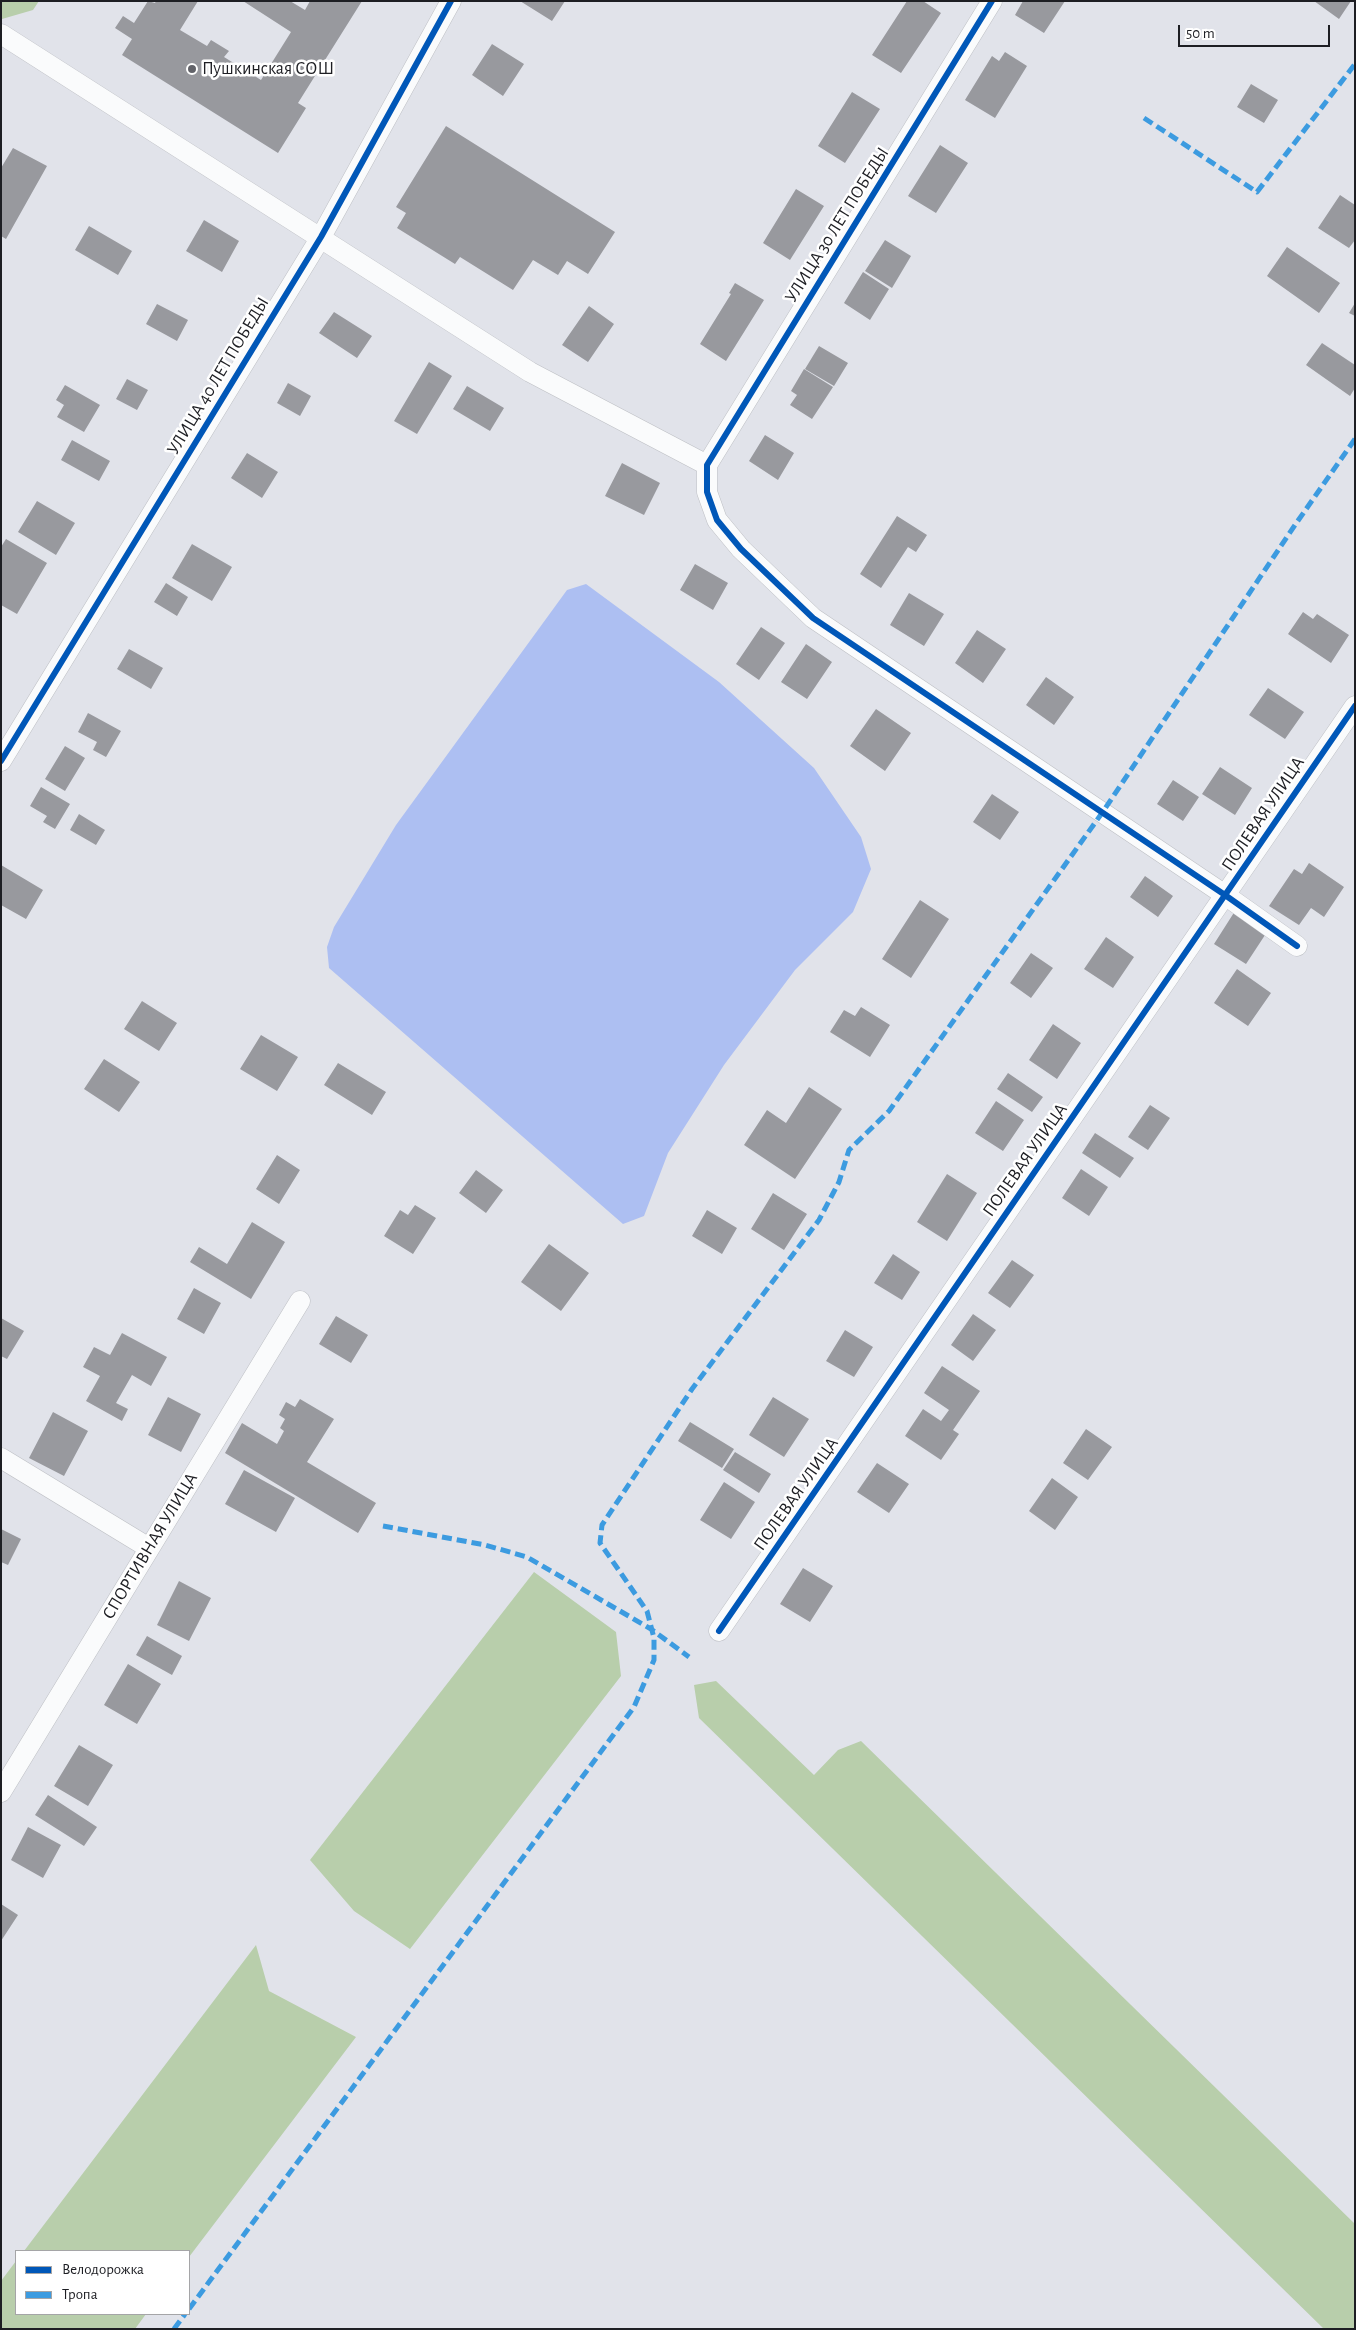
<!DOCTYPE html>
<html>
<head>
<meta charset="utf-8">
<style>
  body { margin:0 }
  #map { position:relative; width:1356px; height:2330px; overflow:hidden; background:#e1e3ea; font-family:"Alegreya Sans",sans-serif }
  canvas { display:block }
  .frame { position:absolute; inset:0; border:2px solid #1d1e23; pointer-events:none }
  .legend { position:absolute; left:15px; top:2250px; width:175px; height:65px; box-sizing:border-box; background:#fff; border:1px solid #a5a5a7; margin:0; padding:6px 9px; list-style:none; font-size:15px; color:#1d1e23 }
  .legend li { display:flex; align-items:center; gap:10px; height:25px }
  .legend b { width:25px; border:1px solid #a5a5a7 }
  .scale { position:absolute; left:1178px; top:25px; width:152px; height:22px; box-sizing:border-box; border:2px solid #1d1e23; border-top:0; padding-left:6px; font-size:15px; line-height:18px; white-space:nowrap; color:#1d1e23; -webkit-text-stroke:4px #fff; paint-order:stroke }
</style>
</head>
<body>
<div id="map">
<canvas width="1356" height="2330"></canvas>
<div class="frame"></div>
<ul class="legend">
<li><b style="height:6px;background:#0057b8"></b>Велодорожка</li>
<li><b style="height:6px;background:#3c9be0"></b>Тропа</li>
</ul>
<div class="scale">50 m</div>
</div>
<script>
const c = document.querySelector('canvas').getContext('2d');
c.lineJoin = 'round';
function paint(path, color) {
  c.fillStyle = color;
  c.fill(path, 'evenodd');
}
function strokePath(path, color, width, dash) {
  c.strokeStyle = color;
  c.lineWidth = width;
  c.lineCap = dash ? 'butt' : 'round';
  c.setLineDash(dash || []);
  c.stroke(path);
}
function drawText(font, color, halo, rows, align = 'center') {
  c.font = font + ' "Alegreya Sans",sans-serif';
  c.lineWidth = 5;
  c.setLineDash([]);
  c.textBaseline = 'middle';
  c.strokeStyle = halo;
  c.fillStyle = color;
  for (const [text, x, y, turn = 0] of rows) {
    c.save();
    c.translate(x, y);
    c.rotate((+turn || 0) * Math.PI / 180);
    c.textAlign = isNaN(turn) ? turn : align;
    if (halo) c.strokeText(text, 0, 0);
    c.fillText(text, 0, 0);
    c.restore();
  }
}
const forest = new Path2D(`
  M 1,1 L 39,1 L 33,10 L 2,19 Z
  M 534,1572 L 616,1632 L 621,1676 L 410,1949 L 354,1911 L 310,1860 Z
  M 716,1681 L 814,1775 L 838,1750 L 861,1741 L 1355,2224 L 1355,2329 L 1324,2329 L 699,1718 L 694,1685 Z
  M 256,1945 L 269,1991 L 356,2037 L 189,2257 L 189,2251 L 24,2251 Z
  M 16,2261 L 16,2314 L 146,2314 L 135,2329 L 1,2329 L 1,2281 Z`);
const water = new Path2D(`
  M 586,584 L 719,682 L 814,768 L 861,837 L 871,869 L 853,912 L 795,970 L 724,1065 L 668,1153 L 644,1216 L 623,1224 L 329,968 L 327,947 L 334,927 L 396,825 L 567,590 Z`);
const building = new Path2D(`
  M 148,1 L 155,3 L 156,1 L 198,1 L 180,30 L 207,46 L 211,40 L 229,51 L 224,57 L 261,80 L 291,32 L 243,1 L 290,1 L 305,10 L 310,1 L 362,1 L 298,103 L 306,108 L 278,153 L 122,55 L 132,39 L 115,28 L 123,16 L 134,23 Z
  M 520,1 L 565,1 L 552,21 Z
  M 907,1 L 923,1 L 941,13 L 901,73 L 872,55 Z
  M 1023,1 L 1065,1 L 1044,33 L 1015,15 Z
  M 1314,1 L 1351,1 L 1339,19 Z
  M 492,44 L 524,64 L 503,96 L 472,75 Z
  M 1005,52 L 1027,66 L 995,118 L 965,100 L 992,56 L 999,61 Z
  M 1251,84 L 1278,100 L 1264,123 L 1237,107 Z
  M 852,92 L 880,109 L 845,163 L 818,146 Z
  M 446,126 L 615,232 L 588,274 L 567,261 L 558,275 L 533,260 L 513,290 L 460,257 L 455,264 L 397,228 L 406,213 L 396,207 Z
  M 940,145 L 968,163 L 936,213 L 908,196 Z
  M 13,148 L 47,166 L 6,239 L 1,236 L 1,168 Z
  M 796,189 L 824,206 L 790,260 L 763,243 Z
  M 1340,195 L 1355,205 L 1355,240 L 1349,248 L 1318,228 Z
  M 204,220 L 239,241 L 222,272 L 186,251 Z
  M 89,226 L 132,251 L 118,275 L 75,250 Z
  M 885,240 L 911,256 L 892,288 L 865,271 Z
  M 1287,247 L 1340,283 L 1319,313 L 1267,276 Z
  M 863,272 L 889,289 L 870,320 L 844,303 Z
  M 735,283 L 764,300 L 726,361 L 700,344 L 731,294 L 729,293 Z
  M 1355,303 L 1355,316 L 1349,313 Z
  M 157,304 L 188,320 L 177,341 L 146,324 Z
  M 589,306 L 614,324 L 588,362 L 562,345 Z
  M 334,312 L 372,336 L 357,358 L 319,333 Z
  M 1322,343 L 1355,365 L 1355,388 L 1350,396 L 1306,365 Z
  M 819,346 L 848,363 L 834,386 L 805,369 Z
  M 429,362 L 452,376 L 417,434 L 394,421 Z
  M 804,369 L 833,387 L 812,419 L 790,405 L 797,395 L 791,391 Z
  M 127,379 L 148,390 L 137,410 L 116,399 Z
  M 288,383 L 311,396 L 300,416 L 277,403 Z
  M 65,385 L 100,405 L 84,432 L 57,417 L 64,405 L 56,400 Z
  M 467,386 L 504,408 L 490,431 L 453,409 Z
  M 765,435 L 794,453 L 778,480 L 749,461 Z
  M 72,440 L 110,461 L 99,481 L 61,460 Z
  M 247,453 L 278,472 L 262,498 L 231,478 Z
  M 622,463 L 660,483 L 644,515 L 605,496 Z
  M 37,501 L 75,523 L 56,555 L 18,532 Z
  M 897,516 L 927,535 L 916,552 L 908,547 L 881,588 L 860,574 Z
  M 6,539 L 47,563 L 17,614 L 1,605 L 1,547 Z
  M 192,544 L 232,567 L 212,601 L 172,578 Z
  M 695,564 L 728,583 L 713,610 L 680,590 Z
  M 166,583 L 188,597 L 177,616 L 154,602 Z
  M 909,593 L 944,614 L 924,646 L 890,625 Z
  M 1303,612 L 1313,619 L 1317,614 L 1349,635 L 1331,663 L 1288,634 Z
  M 761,627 L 785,643 L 759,680 L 736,664 Z
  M 977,630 L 1006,649 L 983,683 L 955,663 Z
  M 806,644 L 832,662 L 807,699 L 781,682 Z
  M 129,649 L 163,668 L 151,689 L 117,669 Z
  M 1046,677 L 1074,697 L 1054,725 L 1026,705 Z
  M 1268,688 L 1304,712 L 1285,739 L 1249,715 Z
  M 876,709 L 911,733 L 885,771 L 850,746 Z
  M 88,713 L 121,731 L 106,757 L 93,750 L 97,742 L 78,732 Z
  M 65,746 L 85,758 L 65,791 L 45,779 Z
  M 1220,767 L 1252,788 L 1235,815 L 1202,794 Z
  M 1173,780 L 1199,797 L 1183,821 L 1157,804 Z
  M 41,787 L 70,804 L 55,829 L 43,822 L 47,816 L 30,806 Z
  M 992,794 L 1019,812 L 1000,840 L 973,822 Z
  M 79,814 L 105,830 L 96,845 L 70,830 Z
  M 1309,863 L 1344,887 L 1324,917 L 1311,908 L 1299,925 L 1269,906 L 1294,869 L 1302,874 Z
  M 1,865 L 43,890 L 26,919 L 1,905 Z
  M 1145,876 L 1173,896 L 1158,917 L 1130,897 Z
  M 920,900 L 949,919 L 911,978 L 882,959 Z
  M 1235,911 L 1267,932 L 1246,964 L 1214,944 Z
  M 1106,937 L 1134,957 L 1113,988 L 1084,969 Z
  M 1031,953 L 1053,968 L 1031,998 L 1010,983 Z
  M 1237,969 L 1271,993 L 1248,1026 L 1214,1003 Z
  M 142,1001 L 177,1023 L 159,1051 L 124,1029 Z
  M 861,1007 L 890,1025 L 870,1057 L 830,1032 L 844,1010 L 855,1016 Z
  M 1053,1024 L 1081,1043 L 1057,1079 L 1029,1060 Z
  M 261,1035 L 298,1057 L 277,1091 L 240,1069 Z
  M 104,1059 L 140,1082 L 119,1112 L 84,1089 Z
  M 338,1063 L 386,1092 L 372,1115 L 324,1085 Z
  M 1008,1073 L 1043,1097 L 1032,1112 L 997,1089 Z
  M 809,1087 L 842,1109 L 795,1179 L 744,1145 L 767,1110 L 786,1123 Z
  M 996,1101 L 1024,1120 L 1003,1151 L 975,1133 Z
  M 1150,1105 L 1170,1118 L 1148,1150 L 1128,1137 Z
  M 1095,1133 L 1134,1158 L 1120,1178 L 1082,1153 Z
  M 277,1155 L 300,1170 L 279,1204 L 256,1189 Z
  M 1081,1169 L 1108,1187 L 1089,1216 L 1062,1198 Z
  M 476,1170 L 503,1190 L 486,1213 L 459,1193 Z
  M 947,1174 L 977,1193 L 947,1241 L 917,1222 Z
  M 773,1193 L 807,1214 L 784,1250 L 751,1229 Z
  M 415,1205 L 436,1218 L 413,1254 L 384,1236 L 400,1210 L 408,1215 Z
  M 707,1210 L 737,1228 L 722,1254 L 692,1236 Z
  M 252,1222 L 285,1242 L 251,1299 L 190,1262 L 199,1247 L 227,1264 Z
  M 549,1244 L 589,1273 L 561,1311 L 521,1282 Z
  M 893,1254 L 920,1272 L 902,1300 L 874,1283 Z
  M 1012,1260 L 1034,1275 L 1010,1308 L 988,1293 Z
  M 194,1288 L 221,1303 L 204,1334 L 177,1319 Z
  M 973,1314 L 996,1330 L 973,1361 L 951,1345 Z
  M 336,1316 L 368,1335 L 351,1363 L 319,1344 Z
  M 1,1318 L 24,1331 L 7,1359 L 1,1356 Z
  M 845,1330 L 873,1347 L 854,1377 L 826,1361 Z
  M 122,1333 L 167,1357 L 151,1386 L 132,1375 L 116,1403 L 128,1409 L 122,1421 L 86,1401 L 100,1376 L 83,1367 L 94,1347 L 110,1355 Z
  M 942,1366 L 980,1391 L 953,1430 L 959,1434 L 941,1460 L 905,1436 L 923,1409 L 941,1421 L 949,1410 L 924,1393 Z
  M 168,1397 L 201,1414 L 181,1452 L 148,1435 Z
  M 773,1397 L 809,1419 L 784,1457 L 749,1435 Z
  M 300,1399 L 334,1419 L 307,1462 L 376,1503 L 358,1533 L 225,1453 L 242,1423 L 277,1444 L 284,1431 L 280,1428 L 285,1419 L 279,1415 L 286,1402 L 295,1407 Z
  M 53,1412 L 88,1431 L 64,1476 L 29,1458 Z
  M 690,1422 L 734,1449 L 722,1468 L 678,1441 Z
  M 1086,1429 L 1112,1447 L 1088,1480 L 1063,1463 Z
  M 735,1452 L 771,1474 L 759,1493 L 723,1470 Z
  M 877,1463 L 909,1484 L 889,1513 L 857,1492 Z
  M 244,1470 L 295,1498 L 276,1532 L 225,1504 Z
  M 1052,1478 L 1078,1497 L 1055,1530 L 1029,1511 Z
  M 724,1482 L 755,1502 L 731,1539 L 700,1520 Z
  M 1,1529 L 21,1539 L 8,1565 L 1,1562 Z
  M 803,1568 L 833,1586 L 810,1622 L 780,1604 Z
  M 179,1581 L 211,1598 L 189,1641 L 157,1625 Z
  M 147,1636 L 182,1656 L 172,1675 L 136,1655 Z
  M 128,1664 L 161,1684 L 137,1724 L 104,1705 Z
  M 79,1745 L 113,1765 L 88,1806 L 54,1786 Z
  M 48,1795 L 97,1827 L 84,1846 L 35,1815 Z
  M 28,1827 L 61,1845 L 43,1878 L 11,1860 Z
  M 1,1904 L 18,1915 L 1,1941 Z`);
const minor = new Path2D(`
  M 992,1 L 707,465 L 707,492 L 717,520 L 741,549 L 813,618 L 1225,895 L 1297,946
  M 1,34 L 530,372 L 707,465
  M 1,761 L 321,237 L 451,1
  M 1,1458 L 149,1548
  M 719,1631 L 1355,706
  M 1,1792 L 300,1301`);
const quiet = new Path2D(`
  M 1144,118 L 1257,192 L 1355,64
  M 383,1526 L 485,1545 L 527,1557 L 651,1629 L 689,1657
  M 189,2309 L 634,1707 L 654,1660 L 654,1638 L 647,1611 L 600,1543 L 602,1525 L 692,1389 L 819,1220 L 839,1182 L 849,1150 L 889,1111 L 1102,813 L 1295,525 L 1355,439
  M 174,2329 L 185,2314`);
const cycleway = new Path2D(`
  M 992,1 L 707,465 L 707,492 L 717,520 L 741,549 L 813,618 L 1225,895 L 1297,946
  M 1,761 L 321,237 L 451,1
  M 719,1631 L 1355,706`);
const markers = [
  [192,69,5,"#626369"]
];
const poiNames = [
  ["Пушкинская СОШ",202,69]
];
const streetNames = [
  ["УЛИЦА 30 ЛЕТ ПОБЕДЫ",837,225,-58],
  ["УЛИЦА 40 ЛЕТ ПОБЕДЫ",218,376,-59],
  ["ПОЛЕВАЯ УЛИЦА",1263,814,-56],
  ["ПОЛЕВАЯ УЛИЦА",1025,1160,-55],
  ["ПОЛЕВАЯ УЛИЦА",796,1494,-55],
  ["СПОРТИВНАЯ УЛИЦА",150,1546,-59]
];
paint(forest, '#b8ceab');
paint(water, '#adbff2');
paint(building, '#98999e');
strokePath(minor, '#bdbfc4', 21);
strokePath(minor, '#fafbfc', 20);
strokePath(quiet, '#3c9be0', 5, [10, 5]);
strokePath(cycleway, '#0057b8', 6);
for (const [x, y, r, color] of markers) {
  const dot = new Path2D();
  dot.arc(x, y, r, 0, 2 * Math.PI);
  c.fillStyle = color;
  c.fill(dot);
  strokePath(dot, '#fff', 2);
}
drawText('18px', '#1d1e23', '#fff', poiNames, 'left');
drawText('18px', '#1d1e23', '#fff', streetNames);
</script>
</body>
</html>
